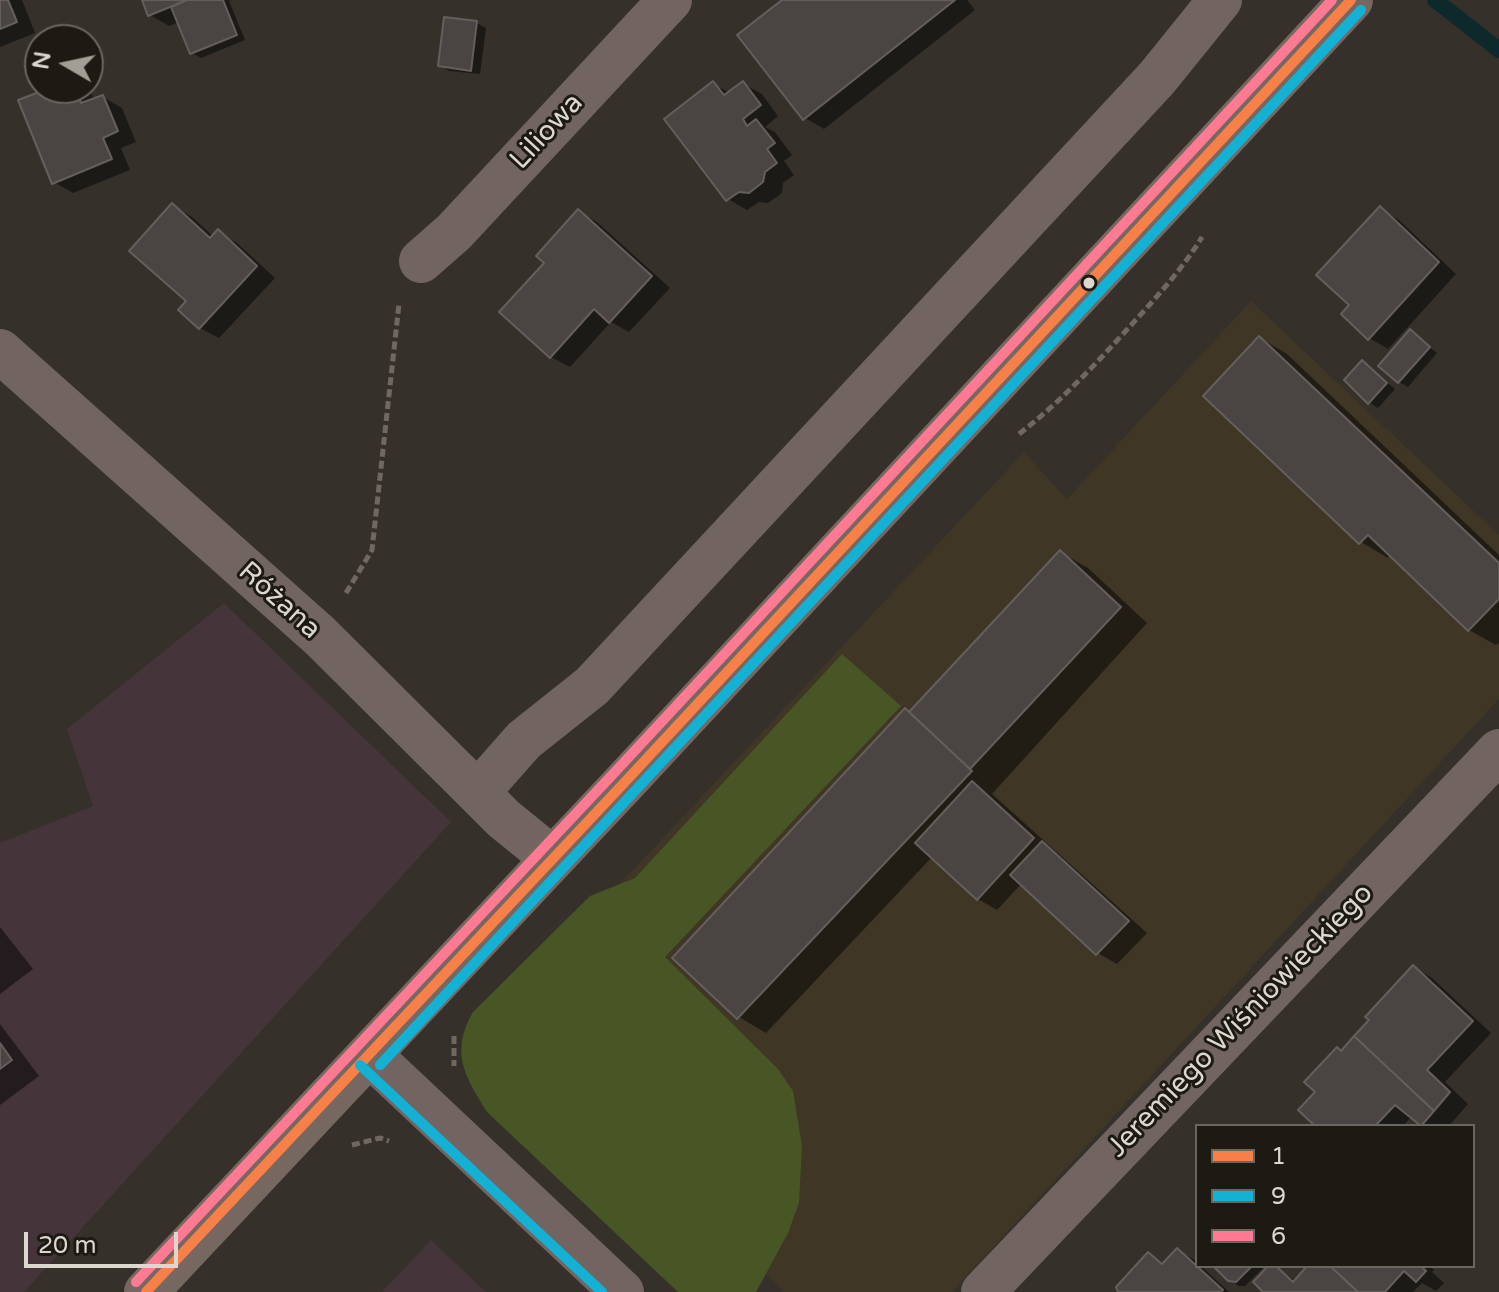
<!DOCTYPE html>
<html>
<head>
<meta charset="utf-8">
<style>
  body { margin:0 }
  #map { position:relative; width:1499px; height:1292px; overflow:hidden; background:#35312a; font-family:"Varela Round",sans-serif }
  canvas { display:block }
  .legend { position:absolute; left:1195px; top:1124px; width:280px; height:144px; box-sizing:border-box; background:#1d1a14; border:2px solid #69665f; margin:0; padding:10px 14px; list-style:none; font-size:24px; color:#dcd8d0 }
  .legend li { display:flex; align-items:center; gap:16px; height:40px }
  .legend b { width:40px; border:2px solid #69665f }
  .north { position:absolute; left:24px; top:24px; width:80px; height:80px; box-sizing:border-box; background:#1d1a14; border:2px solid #69665f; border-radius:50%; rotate:279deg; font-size:22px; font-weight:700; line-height:32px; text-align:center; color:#dcd8d0 }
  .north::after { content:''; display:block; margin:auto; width:28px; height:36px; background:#a29e96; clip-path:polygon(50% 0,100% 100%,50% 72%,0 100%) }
  .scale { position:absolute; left:24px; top:1232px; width:154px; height:36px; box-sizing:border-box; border:4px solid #dcd8d0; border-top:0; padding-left:10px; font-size:24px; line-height:28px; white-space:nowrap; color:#dcd8d0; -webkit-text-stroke:6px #1d1a14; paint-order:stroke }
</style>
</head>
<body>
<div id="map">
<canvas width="1499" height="1292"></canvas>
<ul class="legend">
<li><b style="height:10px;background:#f78048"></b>1</li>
<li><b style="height:10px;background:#13b2d5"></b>9</li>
<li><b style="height:10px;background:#fe7a93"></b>6</li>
</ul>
<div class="north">N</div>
<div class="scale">20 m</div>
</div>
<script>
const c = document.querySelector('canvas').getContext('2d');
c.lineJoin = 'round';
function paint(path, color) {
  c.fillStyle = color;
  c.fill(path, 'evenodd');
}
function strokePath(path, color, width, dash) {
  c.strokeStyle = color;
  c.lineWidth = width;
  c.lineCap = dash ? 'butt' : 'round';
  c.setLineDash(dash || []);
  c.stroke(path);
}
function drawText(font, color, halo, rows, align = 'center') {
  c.font = font + ' "Varela Round",sans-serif';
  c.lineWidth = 6;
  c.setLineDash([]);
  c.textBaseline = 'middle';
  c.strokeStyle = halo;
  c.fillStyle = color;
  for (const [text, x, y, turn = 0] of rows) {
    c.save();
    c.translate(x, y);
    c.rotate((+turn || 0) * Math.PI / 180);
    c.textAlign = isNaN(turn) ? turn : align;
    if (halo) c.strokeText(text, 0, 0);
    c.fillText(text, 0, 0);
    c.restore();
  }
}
const commercial = new Path2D(`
  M 224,603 L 451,822 L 24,1292 L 0,1292 L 0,843 L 93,806 L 67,729 Z
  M 431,1240 L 486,1292 L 382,1292 Z`);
const built = new Path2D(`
  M 1251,301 L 1499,535 L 1499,699 L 952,1292 L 784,1292 L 501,1011 L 1024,452 L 1067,499 Z`);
const green = new Path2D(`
  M 842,654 L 901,706 L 665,957 L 778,1069 L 793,1091 L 802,1146 L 799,1203 L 788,1233 L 756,1292 L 678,1292 L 487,1112 C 464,1075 450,1052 473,1012 L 590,896 L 635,878 Z`);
const shadow = new Path2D(`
  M 0,0 L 22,0 L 35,33 L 0,47 Z
  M 144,0 L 232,0 L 229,1 L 245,40 L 201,58 L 192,53 L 179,22 L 169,26 L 150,15 Z
  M 785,0 L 967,0 L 975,10 L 824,129 L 805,118 Z
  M 477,23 L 486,28 L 480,74 L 449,71 L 440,65 Z
  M 713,84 L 730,93 L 743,84 L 762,94 L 778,116 L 765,127 L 775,132 L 792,155 L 784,161 L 794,175 L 783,183 L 782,193 L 768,203 L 759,202 L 747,210 L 728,199 Z
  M 55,88 L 83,88 L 91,92 L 94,101 L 103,97 L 122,108 L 136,142 L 121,148 L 130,170 L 73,193 L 54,182 Z
  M 173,206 L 192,217 L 214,237 L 218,232 L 237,243 L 275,278 L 219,338 L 200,328 L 181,310 L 188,301 Z
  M 1380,209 L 1399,220 L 1456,274 L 1388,349 L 1369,338 L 1352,305 Z
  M 578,212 L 597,222 L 670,288 L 629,332 L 611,322 L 570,367 L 551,357 L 547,262 Z
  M 1410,332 L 1437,353 L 1408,387 L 1399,382 Z
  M 1260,338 L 1287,354 L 1499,555 L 1499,643 L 1496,645 L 1469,630 L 1391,555 L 1388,558 L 1361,542 Z
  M 1363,363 L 1395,389 L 1378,408 L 1369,402 Z
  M 1060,552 L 1088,568 L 1147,623 L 992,794 L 1147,933 L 1117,964 L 1098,953 L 1022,883 L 997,910 L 978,899 L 932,857 L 766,1033 L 739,1017 L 910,714 Z
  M 0,927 L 33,969 L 0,994 Z
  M 1414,967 L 1432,978 L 1491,1033 L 1445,1082 L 1468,1104 L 1449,1126 L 1421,1126 L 1411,1117 L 1403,1126 L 1318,1126 L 1318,1092 L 1342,1052 Z
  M 0,1024 L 39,1076 L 0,1105 Z
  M 1177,1250 L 1196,1261 L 1197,1266 L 1201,1266 L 1229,1292 L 1121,1292 L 1149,1254 L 1165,1264 Z
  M 1220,1266 L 1263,1266 L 1263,1268 L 1245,1286 L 1239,1286 L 1229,1280 Z
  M 1271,1266 L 1296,1281 L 1310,1266 L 1430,1266 L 1434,1270 L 1432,1272 L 1444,1283 L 1436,1291 L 1422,1283 L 1413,1292 L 1266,1292 Z`);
const stream = new Path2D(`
  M 1435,0 L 1499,50`);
const building = new Path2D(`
  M 0,0 L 8,0 L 17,22 L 0,29 Z
  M 142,0 L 187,0 L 148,16 Z
  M 187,0 L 223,0 L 237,35 L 190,54 L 171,7 Z
  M 782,0 L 955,0 L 803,120 L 737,35 Z
  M 444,17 L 477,21 L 471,71 L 438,66 Z
  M 713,81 L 724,95 L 743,81 L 761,105 L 743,119 L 747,126 L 756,119 L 775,143 L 767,149 L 777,163 L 765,172 L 763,182 L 749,193 L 739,192 L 726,201 L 664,119 Z
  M 50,88 L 76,88 L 81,103 L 103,95 L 118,131 L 103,138 L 112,159 L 52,184 L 18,100 Z
  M 172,203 L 210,238 L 218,229 L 257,266 L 199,329 L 178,310 L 186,301 L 129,251 Z
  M 1380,206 L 1439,262 L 1368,340 L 1341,314 L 1349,305 L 1316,275 Z
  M 578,209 L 652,276 L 609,323 L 594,309 L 550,358 L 499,312 L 544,263 L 536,256 Z
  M 1410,329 L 1430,347 L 1398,383 L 1378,366 Z
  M 1259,336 L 1499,563 L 1499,599 L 1468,631 L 1368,535 L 1359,544 L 1203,396 Z
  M 1362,360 L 1387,383 L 1368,404 L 1344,380 Z
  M 1060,550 L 1121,607 L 970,769 L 909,712 Z
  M 905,708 L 972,771 L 737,1019 L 672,958 Z
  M 972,781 L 1034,838 L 977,900 L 915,843 Z
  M 1042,841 L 1129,921 L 1096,955 L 1010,875 Z
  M 1413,965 L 1473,1021 L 1427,1070 L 1450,1092 L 1434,1111 L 1354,1036 L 1369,1020 L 1365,1017 Z
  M 1354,1036 L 1434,1111 L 1421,1126 L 1395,1105 L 1375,1126 L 1315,1126 L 1298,1110 L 1315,1092 L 1304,1082 L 1337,1047 L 1341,1051 Z
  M 0,1043 L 12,1060 L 0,1069 Z
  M 1177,1248 L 1223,1290 L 1221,1292 L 1118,1292 L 1116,1287 L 1148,1252 L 1162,1264 Z
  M 1216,1266 L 1252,1266 L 1236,1282 L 1228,1281 L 1214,1267 Z
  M 1268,1266 L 1276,1266 L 1293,1282 L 1307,1266 L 1330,1266 L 1358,1292 L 1263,1292 L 1253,1282 Z
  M 1330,1266 L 1421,1266 L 1426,1271 L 1416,1282 L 1404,1271 L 1385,1292 L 1358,1292 Z`);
const path = new Path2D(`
  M 1019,434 C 1058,404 1090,370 1123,334 C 1151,303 1180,273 1202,237
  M 346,593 L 372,550 L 399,304
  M 454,1036 L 454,1066
  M 352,1145 L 380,1138 L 389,1141`);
const minor = new Path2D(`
  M 421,261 L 454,232 L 670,0
  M 0,351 L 320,636 L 504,819 L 552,858
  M 478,792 L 524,740 L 592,686 L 1157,78 L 1220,0
  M 370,1055 L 622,1292
  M 983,1292 L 1499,751`);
const secondary = new Path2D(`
  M 146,1292 L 624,783 L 1351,0`);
const bus1 = new Path2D(`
  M 146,1292 L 624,783 L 1351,0`);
const bus2 = new Path2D(`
  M 360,1065 L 602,1292
  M 380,1065 L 1361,10`);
const bus3 = new Path2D(`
  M 136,1282 L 614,773 L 1332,0`);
const markers = [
  [1089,283,7,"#dcd8d0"]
];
const streetNames = [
  ["Liliowa",547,132,-47],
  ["Różana",279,601,42],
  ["Jeremiego Wiśniowieckiego",1241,1021,-46]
];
paint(commercial, '#453439');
paint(built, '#3f3626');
paint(green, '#475624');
paint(shadow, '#0007');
strokePath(stream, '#0e292c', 16);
paint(building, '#4a4542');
strokePath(building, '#645f5c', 2);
strokePath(path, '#706763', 5, [8, 4]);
strokePath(minor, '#726461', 44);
strokePath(secondary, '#766761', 44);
strokePath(bus1, '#f78048', 10);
strokePath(bus2, '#13b2d5', 10);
strokePath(bus3, '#fe7a93', 10);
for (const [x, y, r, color] of markers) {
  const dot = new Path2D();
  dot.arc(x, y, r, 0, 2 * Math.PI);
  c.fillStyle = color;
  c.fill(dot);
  strokePath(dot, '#1d1a14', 3);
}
drawText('28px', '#dcd8d0', '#1d1a14', streetNames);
</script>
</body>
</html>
